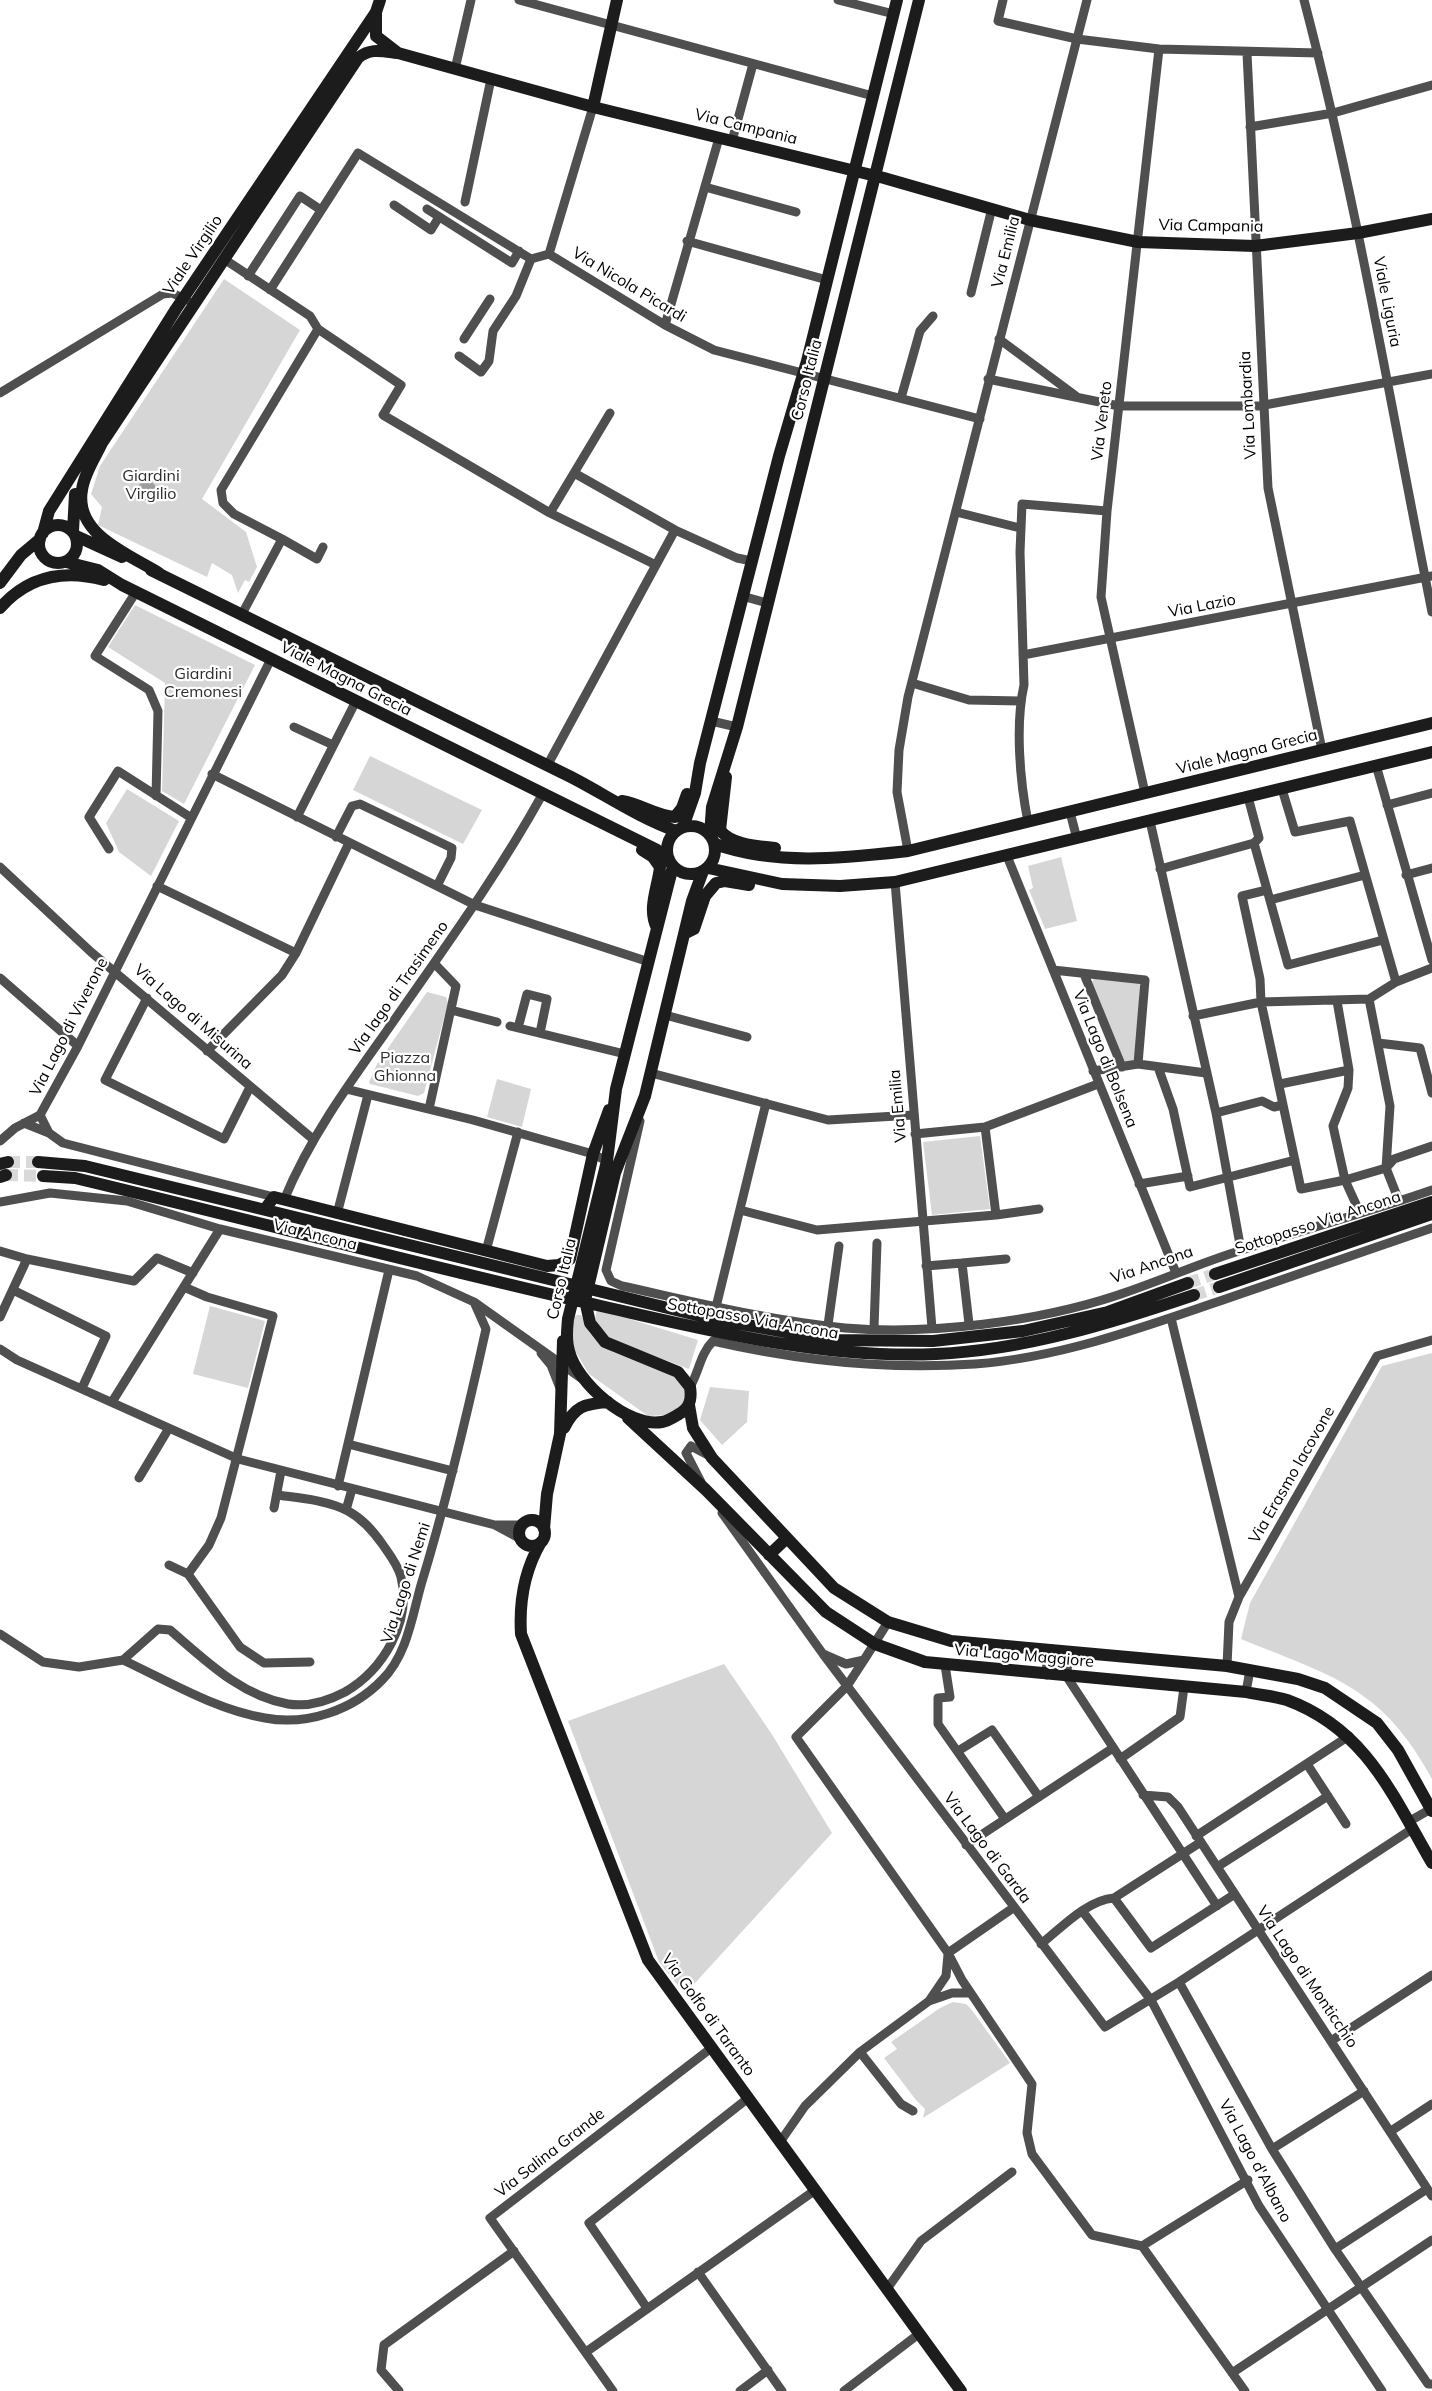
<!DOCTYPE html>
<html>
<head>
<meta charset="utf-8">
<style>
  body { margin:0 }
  canvas { display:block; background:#fff }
</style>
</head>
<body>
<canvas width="1432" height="2391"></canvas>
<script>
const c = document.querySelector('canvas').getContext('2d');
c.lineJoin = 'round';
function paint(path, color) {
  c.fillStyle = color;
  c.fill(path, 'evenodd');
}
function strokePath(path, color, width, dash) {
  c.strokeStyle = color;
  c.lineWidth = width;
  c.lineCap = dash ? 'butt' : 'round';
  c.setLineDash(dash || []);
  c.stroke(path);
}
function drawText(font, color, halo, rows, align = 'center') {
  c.font = font + ' Mulish,sans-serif';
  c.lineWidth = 4.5;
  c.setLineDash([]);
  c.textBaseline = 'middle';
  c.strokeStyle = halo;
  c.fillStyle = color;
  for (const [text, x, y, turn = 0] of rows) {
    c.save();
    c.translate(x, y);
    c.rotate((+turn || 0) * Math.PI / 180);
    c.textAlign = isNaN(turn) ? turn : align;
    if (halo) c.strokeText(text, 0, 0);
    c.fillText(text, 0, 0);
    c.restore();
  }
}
const green = new Path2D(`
  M 224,279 L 300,330 L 202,499 L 246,532 L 257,567 L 249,582 L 245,580 L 238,593 L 232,575 L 212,563 L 207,577 L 98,525 L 102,507 L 91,494 L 100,466 Z
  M 135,605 L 255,665 L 184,804 L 162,791 L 165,683 L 108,647 Z
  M 370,756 L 482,810 L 463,844 L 353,790 Z
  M 127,789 L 179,821 L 151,876 L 119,852 L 106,823 Z
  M 1061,857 L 1077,921 L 1045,929 L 1029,890 L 1033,888 L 1028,866 Z
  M 1095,977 L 1140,982 L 1136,1063 L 1125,1065 L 1092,982 Z
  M 427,992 L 446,997 L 448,1003 L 424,1093 L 418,1096 L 370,1084 L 369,1082 L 377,1064 Z
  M 497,1079 L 531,1089 L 522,1127 L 487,1117 Z
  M 980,1136 L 990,1209 L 932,1215 L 923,1142 Z
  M 210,1306 L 265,1321 L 248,1388 L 193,1374 Z
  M 597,1309 L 698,1340 L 689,1369 L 607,1338 L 595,1319 Z
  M 577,1315 L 581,1315 L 589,1332 L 598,1343 L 613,1352 L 677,1377 L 687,1392 L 684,1404 L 667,1415 L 648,1416 L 589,1374 L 574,1349 L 574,1317 Z
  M 1432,1353 L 1432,1779 C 1382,1686 1331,1676 1241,1639 L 1250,1603 L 1382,1366 Z
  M 710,1387 L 749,1391 L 747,1422 L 722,1445 L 700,1420 Z
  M 724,1664 L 771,1733 L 832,1833 L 685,1994 L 659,1962 L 568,1721 Z
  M 953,2002 L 966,2004 L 971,2009 L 1010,2063 L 923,2118 L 925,2109 L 916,2100 L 884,2058 L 897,2049 L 891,2042 L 940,2008 Z`);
const water = new Path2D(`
  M137 491a10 10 0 1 1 20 0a10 10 0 1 1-20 0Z`);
const secondaryTunnel = new Path2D(`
  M 8,1162 L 38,1162
  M 6,1175 L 43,1176
  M 1188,1283 L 1215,1274
  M 1194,1295 L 1219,1287`);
const street = new Path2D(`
  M 519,0 L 873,96
  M 838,0 L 894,14
  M 1003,0 L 998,21 L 1077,39 L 1159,49 L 1318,53
  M 1304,0 C 1357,202 1391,408 1432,612
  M 1247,53 L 1268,488 L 1322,750
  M 455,69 L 471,0
  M 1250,127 L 1333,113 L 1432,85
  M 732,141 L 753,64
  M 705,187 L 796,212
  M 465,202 L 491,79
  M 394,205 L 431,230 L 439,217
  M 427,209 L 512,263 L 519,251
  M 687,241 L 827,280
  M 549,254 L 593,107
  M 224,259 L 310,316 L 318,329 L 401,385 L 383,415 L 550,513 L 656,565 L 675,530 L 737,558 L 752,561
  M 248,276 L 300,196 L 321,210
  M 270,290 L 358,153 L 531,259 L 549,254 L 665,325 L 714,350 L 980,419
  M 971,293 L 992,208
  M 665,325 L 719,138
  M 464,339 L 490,299
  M 999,339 L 1076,396
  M 459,356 L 481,372 L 489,361 L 493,331 L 516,296 L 531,259
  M 988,379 L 1119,406 L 1259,406 L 1432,374
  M 0,393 L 163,294 L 172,293 L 187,300
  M 901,398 L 920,331 L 933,316
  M 576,474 L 675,530
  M 956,512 L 1020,528
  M 550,513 L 610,413
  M 282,539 L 317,559 L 323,547
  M 136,592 L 95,656 L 149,690 L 158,711 L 156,796
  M 742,596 L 767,603
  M 242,614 L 282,539 L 234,514 L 223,503 L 221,490 L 318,329
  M 1023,655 L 1432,576
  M 912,683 L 969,700 L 1020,701
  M 711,721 L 737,727
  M 294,727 L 333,745
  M 1376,765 L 1432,960
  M 547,766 L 656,565
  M 212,774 L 475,905 L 649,962
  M 1282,789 L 1295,832 L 1350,821 L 1396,982
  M 1145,793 L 1101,597 L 1107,511 L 1159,49
  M 1248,797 L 1259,838 L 1254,843 L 1288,965 L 1383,940
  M 1387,805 L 1432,793
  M 1070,812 L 1077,839
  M 297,817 L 355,703
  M 1150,821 L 1216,1113 L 1241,1250
  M 1028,822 C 1020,782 1015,725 1024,685 L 1020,552 L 1022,504 L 1107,511
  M 336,837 L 352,806 L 360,804 L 452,848 L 451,858 L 437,886
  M 109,849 L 89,817 L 118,771 L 190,817
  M 908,851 L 897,792 L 899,750 L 908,697 L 1087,0
  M 1007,856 L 1176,1273
  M 0,867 L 91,952 L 314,1140
  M 1160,869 L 1254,843
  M 1406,875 L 1432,868
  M 895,882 L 932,1328
  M 157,886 L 296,953
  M 1267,890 L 1242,896 L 1260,979 L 1261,1002 L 1301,1189 L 1345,1180 L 1386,1168 L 1394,1159 L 1432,1146
  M 1270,900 L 1365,875
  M 1053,970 L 1145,980 L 1138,1064
  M 1084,974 L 1122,1067
  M 0,978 L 78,1046
  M 147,998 L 105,1080 L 224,1139 L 250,1087
  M 1369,999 L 1390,1106 L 1386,1168 L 1399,1201
  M 1337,1001 L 1349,1070 L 1348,1088 L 1333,1126 L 1345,1180 L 1360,1213
  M 451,1010 L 497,1022
  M 665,1015 L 747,1037
  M 1193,1016 L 1261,1002 L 1369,999 L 1396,982 L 1432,968
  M 510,1026 L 625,1054
  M 518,1028 L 527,994 L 547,999 L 540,1033
  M 1378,1043 L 1420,1048 L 1432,1093
  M 207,1051 L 282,975 L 296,953 L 349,843
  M 1158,1067 L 1173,1109 L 1190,1187 L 1295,1160
  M 1093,1071 L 1138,1064 L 1206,1073
  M 651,1073 L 828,1120 L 914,1115
  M 1280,1084 L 1349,1070
  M 346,1089 L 473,1120 L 593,1154 L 607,1161
  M 429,1109 L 456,986 L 434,963
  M 1216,1113 L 1262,1101 L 1274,1107 L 1283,1105
  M 40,1115 L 78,1046 L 271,659
  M 40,1115 L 49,1133 L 63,1143 L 274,1197
  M 640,1121 L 606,1270 L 611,1281 L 622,1286 C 695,1302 770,1321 845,1328 C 930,1335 1037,1322 1118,1295 C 1160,1281 1200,1263 1242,1250 C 1305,1229 1369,1212 1432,1190
  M 24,1123 L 49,1133
  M 915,1134 L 985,1127 L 1098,1084
  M 0,1141 L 15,1128 L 40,1115
  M 1139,1184 L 1188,1176
  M 284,1200 C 309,1139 348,1085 386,1032 C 440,954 496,878 542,795
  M 0,1202 L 50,1193 L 127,1201 L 220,1229 L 417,1276 L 474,1302 L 581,1378
  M 740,1210 L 817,1230 L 996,1215 L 985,1127
  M 337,1214 L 368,1095
  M 996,1215 L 1039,1209
  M 0,1251 L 27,1259 L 134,1281 L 157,1258 L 193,1273
  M 486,1251 L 518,1132
  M 926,1266 L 962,1263
  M 184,1287 L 207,1297 L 273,1316 L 221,1518 L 209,1545 L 188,1574
  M 13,1290 L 106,1336 L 82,1388
  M 716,1307 L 766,1103
  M 0,1317 L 27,1259
  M 1171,1318 L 1239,1597
  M 969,1324 L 962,1263 L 1006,1259
  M 828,1325 L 839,1246
  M 874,1328 L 877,1243
  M 0,1349 L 17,1360 L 238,1459 L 495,1525 L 521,1539
  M 541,1353 L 551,1365 L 560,1388
  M 690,1387 C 699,1372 700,1354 713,1341 C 800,1361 886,1370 975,1364 C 1057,1358 1139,1329 1217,1302 C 1288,1277 1360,1253 1432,1228
  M 112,1402 L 220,1229
  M 348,1444 L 453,1471
  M 139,1478 L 169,1428
  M 701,1482 L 686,1453 L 691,1446 L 708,1455
  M 338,1486 L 389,1270
  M 274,1508 L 281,1471
  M 346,1510 L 352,1489
  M 722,1513 L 823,1654 L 846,1664 L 864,1660 L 888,1622
  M 497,1525 L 522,1525
  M 169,1565 L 188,1574 L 240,1647 L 264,1663 L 310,1662
  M 0,1634 L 43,1662 L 79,1667 L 123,1660
  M 1046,1650 L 1047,1675
  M 1068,1652 L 1067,1677 L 1217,1906
  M 823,1654 L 1105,2027 L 1179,1982 L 1412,1829
  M 123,1660 C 168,1681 216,1710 265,1718 C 307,1726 353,1710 382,1680 C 407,1655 412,1617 421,1585 C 447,1500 467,1415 486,1329 L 474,1302
  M 123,1660 L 158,1629 L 170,1630 C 205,1660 241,1696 288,1704 C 307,1707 328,1701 345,1692 C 383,1670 412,1622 401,1577 C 398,1565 390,1555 383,1545 C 373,1531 363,1519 348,1511 C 327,1500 299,1498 277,1495
  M 864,1660 L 847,1686 L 796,1737 L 948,1953 L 962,1980 L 1032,2084 L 1027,2133 L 1032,2154 L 1092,2235 L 1142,2246 L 1248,2180
  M 945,1665 L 950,1697 L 938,1698 L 938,1724 L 1005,1819
  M 1227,1666 L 1229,1622 L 1239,1597 L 1377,1356 L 1432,1340
  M 1246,1692 L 1250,1670
  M 958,1751 L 992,1730 L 1039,1797
  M 1120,1759 L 1180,1717 L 1184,1687
  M 1307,1764 L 1346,1824
  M 1143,1795 L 1168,1797 L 1178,1807 L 1432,2196
  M 1408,1822 L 1431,1809
  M 1196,1836 L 1349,1736
  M 966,1845 L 1113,1748
  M 1217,1867 L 1328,1796
  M 1114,1898 L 1151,1948 L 1235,1894
  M 1083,1912 L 1151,2000 L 1259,2206 L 1382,2391
  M 1041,1944 C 1061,1928 1087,1900 1114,1898 L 1201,1842
  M 948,1953 L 1013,1908
  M 1179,1982 L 1272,2149 L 1335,2249 L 1428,2384 L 1432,2384
  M 929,2001 L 946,1976 L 948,1955
  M 1331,2041 L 1432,1975
  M 860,2052 L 901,2104 L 913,2111
  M 1391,2131 L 1432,2104
  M 780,2142 L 805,2106 L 860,2052 L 929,2001 L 952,1993 L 970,1993
  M 1272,2149 L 1364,2091
  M 1142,2246 L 1245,2391
  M 1335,2249 L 1427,2189
  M 698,2272 L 782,2391
  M 887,2289 L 921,2241 L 1012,2172
  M 647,2308 L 589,2223 L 747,2099
  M 586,2352 L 814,2191
  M 1232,2373 L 1432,2240
  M 399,2391 L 381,2370 L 384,2345 L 514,2251
  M 613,2391 L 490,2218 L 710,2049
  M 740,2391 L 768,2370
  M 844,2391 L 920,2333`);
const secondary = new Path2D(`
  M 376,12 L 376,36 L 398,53 L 593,107 L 884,178 L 1030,220 L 1138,242 L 1255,246 L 1358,233 L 1432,219
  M 593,107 L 617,0
  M39 544a19 19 0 1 1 38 0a19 19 0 1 1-38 0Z
  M 73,531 L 75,494
  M 43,533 L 49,511 L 176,309 L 376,12 L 380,0
  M 76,536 L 122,557
  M 66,562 L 98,570 L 122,585 L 657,850 L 669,859
  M 151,570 L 571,777 C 606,795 639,818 676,831
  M 159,573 C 128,554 74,534 82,490 C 84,474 95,458 102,443 L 358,58 C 370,48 381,51 397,53
  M 0,583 L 21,555 L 40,539
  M 0,608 C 28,576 63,569 104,580
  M 726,777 L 720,830 C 731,845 758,846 775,848
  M 622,801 C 641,804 656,816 675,817 L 682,808 L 687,794
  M667 850a24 24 0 1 1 48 0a24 24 0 1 1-48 0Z
  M 683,827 L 695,793 L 700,763 L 779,456 L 807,361 L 897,0
  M 710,835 L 712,807 L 737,727 L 919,0
  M 715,844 C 777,866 844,858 908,851 L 1432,723
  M 642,850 L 653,857 L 660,867 C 658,887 647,909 657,928
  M 673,866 L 616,1089 L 607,1161 L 568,1319 C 567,1330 566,1341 569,1351 C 577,1383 628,1428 662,1422 C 668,1421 674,1417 679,1414 C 690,1408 692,1399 690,1387 L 678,1372 L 605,1342 L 590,1323 L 585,1300 L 615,1173 L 645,1096 L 692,901 L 703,871
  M 708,868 L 782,884 L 840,886 L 895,882 L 1432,752
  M 684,934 L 694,929 L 705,896 L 716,883 L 725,881 L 749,885
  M 38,1162 L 85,1166 L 713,1319 L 831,1340 L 933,1341 L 1023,1331 L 1108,1312 L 1188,1283
  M 0,1164 L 8,1162
  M 43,1176 L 75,1178 C 251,1220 425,1266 601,1306 C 712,1331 822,1359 936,1354 C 1025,1350 1111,1323 1194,1295
  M 0,1177 L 6,1175
  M 265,1209 L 274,1197 L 547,1266 L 559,1265 L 570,1259 L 593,1154 L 609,1110
  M 1215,1274 L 1432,1202
  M 1219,1287 L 1432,1214
  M 689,1405 L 693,1428 L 712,1458 L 834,1588 L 888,1622 L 951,1641 L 1227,1666 L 1298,1679 L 1325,1688 L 1377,1723 L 1398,1750 L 1432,1811
  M 628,1418 L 706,1490 L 826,1612 L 875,1644 L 925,1662 L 1246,1692 C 1259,1695 1274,1696 1287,1700 C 1366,1729 1393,1796 1432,1863
  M 564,1428 C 575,1406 584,1404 608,1402
  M519 1533a13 13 0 1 1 26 0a13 13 0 1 1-26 0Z
  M 544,1529 L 547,1494 L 560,1434 L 563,1341
  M 541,1542 C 524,1571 519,1601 521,1634 L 648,1960 L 961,2391
  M 769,1555 L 787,1538`);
const streetNames = [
  ["Via Campania",746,127,14],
  ["Via Campania",1211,226,1],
  ["Via Emilia",1006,252,-76],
  ["Viale Virgilio",193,255,-56],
  ["Via Nicola Picardi",629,285,31],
  ["Viale Liguria",1387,302,79],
  ["Corso Italia",807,380,-76],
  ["Via Lombardia",1248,405,-93],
  ["Via Veneto",1102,421,-83],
  ["Via Lazio",1202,606,-11],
  ["Viale Magna Grecia",346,679,27],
  ["Viale Magna Grecia",1247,752,-14],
  ["Via lago di Trasimeno",399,988,-55],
  ["Via Lago di Misurina",193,1017,41],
  ["Via Lago di Viverone",69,1027,-63],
  ["Via Lago di Bolsena",1105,1059,68],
  ["Via Emilia",898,1106,-95],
  ["Sottopasso Via Ancona",1318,1223,-18],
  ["Via Ancona",315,1235,14],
  ["Via Ancona",1152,1265,-19],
  ["Corso Italia",562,1279,-77],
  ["Sottopasso Via Ancona",753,1319,10],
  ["Via Erasmo Iacovone",1292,1475,-60],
  ["Via Lago di Nemi",406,1583,-72],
  ["Via Lago Maggiore",1024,1656,5],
  ["Via Lago di Garda",987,1848,53],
  ["Via Lago di Monticchio",1307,1977,56],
  ["Via Golfo di Taranto",708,2015,54],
  ["Via Salina Grande",550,2153,-38],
  ["Via Lago d'Albano",1255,2161,62]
];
const parkNames = [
  ["Giardini",151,476],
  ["Virgilio",151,494],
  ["Giardini",203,674],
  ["Cremonesi",203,692],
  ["Piazza",405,1058],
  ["Ghionna",405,1076]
];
paint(green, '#d6d6d6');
paint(water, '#9d9d9d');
strokePath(secondaryTunnel, '#d9d9d9', 12, [12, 6]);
strokePath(street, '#4f4f4f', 9);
strokePath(secondary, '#1c1c1c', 12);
drawText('16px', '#000', '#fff', streetNames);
drawText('16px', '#2d2d2d', '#fff', parkNames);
</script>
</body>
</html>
